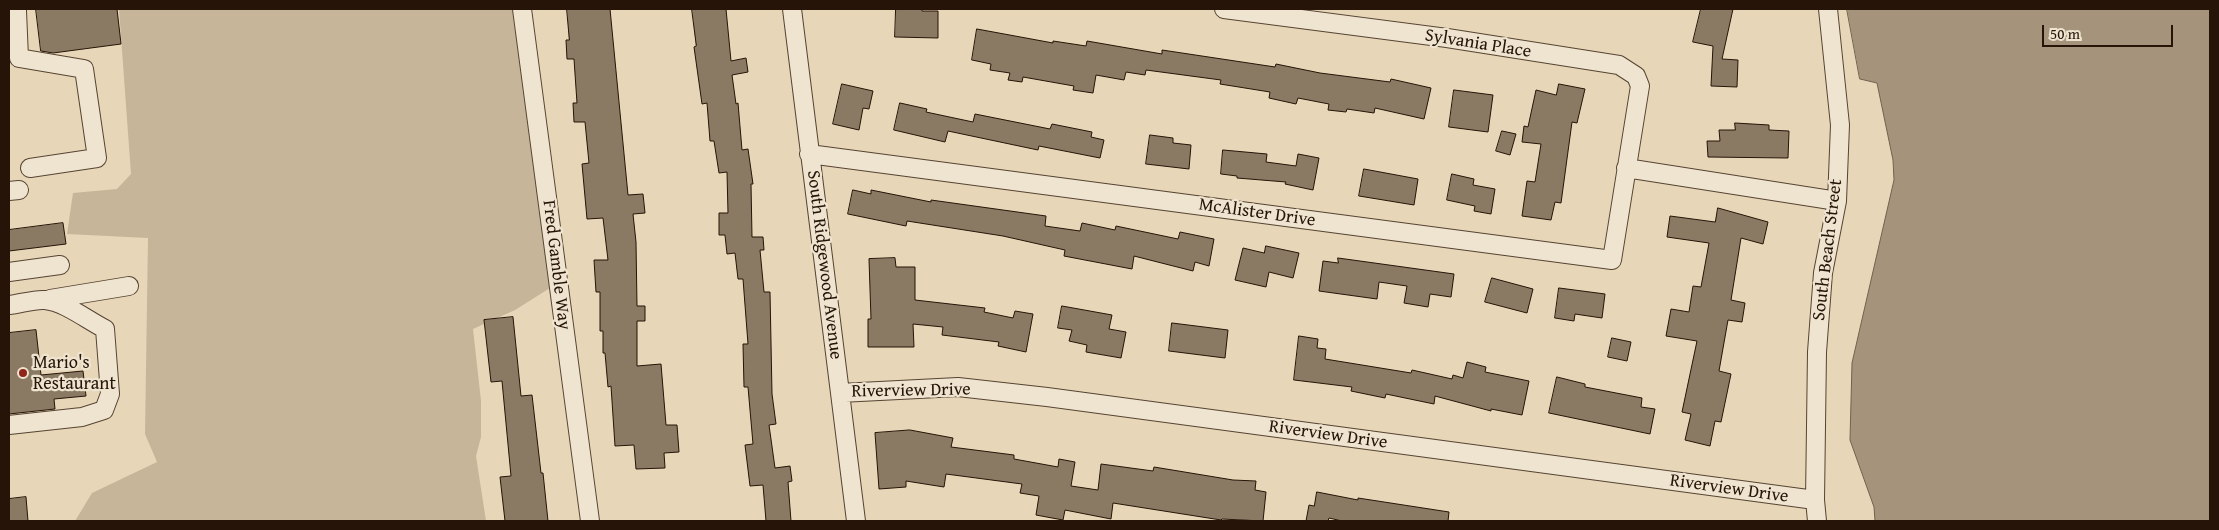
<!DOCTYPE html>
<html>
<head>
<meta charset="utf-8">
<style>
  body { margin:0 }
  #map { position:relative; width:2219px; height:530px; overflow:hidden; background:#e7d6b7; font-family:"Gentium Book Plus",serif }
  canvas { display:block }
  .frame { position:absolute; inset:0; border:10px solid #251407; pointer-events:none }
  .scale { position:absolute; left:2042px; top:25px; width:131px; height:22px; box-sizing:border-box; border:2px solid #251407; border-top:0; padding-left:6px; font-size:15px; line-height:18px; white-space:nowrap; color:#251407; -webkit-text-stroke:4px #efe4d0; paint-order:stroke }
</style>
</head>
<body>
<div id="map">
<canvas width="2219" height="530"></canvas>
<div class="frame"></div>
<div class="scale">50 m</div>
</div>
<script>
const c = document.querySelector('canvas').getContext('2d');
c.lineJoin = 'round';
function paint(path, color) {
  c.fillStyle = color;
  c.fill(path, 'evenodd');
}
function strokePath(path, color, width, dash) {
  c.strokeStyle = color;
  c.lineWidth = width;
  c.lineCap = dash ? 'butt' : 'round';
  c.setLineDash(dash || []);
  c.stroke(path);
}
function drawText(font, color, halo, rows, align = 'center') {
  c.font = font + ' "Gentium Book Plus",serif';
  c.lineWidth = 4.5;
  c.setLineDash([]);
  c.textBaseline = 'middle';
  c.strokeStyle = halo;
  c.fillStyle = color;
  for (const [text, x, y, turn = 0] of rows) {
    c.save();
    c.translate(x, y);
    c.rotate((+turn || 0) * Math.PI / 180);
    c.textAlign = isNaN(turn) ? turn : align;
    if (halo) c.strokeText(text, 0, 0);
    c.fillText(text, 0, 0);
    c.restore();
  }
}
const green = new Path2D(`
  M 119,9 L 513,9 L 550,288 L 515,310 L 473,329 L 481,401 L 481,437 L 476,456 L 486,521 L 75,521 L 92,493 L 157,462 L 145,434 L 148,238 L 67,234 L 73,193 L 117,189 L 131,174 Z`);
const water = new Path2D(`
  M 1847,9 L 2210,9 L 2210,521 L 1875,521 L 1874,507 L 1850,440 L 1852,363 L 1894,180 L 1893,160 L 1877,83 L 1860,79 Z`);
const building = new Path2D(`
  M 36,9 L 117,9 L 121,44 L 53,53 L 41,51 Z
  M 567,9 L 610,9 L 628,195 L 643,194 L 645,213 L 633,214 L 636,242 L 637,306 L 645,306 L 645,321 L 637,321 L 637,366 L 661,364 L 666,425 L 677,425 L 679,452 L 664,453 L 665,468 L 636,469 L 634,445 L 615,446 L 611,386 L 608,387 L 605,353 L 603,353 L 603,331 L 600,331 L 600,292 L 596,292 L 594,260 L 608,260 L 603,218 L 587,219 L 582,164 L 589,163 L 585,122 L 574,122 L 573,103 L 577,103 L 574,59 L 567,59 L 566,40 L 569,40 Z
  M 692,9 L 726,9 L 731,61 L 746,58 L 748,72 L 732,75 L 736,104 L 738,103 L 742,150 L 748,149 L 753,184 L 751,184 L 752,237 L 763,237 L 764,250 L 760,250 L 764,292 L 770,292 L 772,394 L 776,424 L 769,425 L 775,468 L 790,466 L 792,481 L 788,482 L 791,521 L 766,521 L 763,485 L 750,486 L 745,445 L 753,444 L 748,387 L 744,387 L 743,344 L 748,344 L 743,279 L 738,279 L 735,253 L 727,254 L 725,235 L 719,235 L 719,213 L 728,213 L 727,172 L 719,173 L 714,141 L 710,141 L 707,103 L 702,104 L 694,47 L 696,46 Z
  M 896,9 L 922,9 L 922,11 L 938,11 L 938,38 L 895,37 Z
  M 1701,9 L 1733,9 L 1722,59 L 1738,60 L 1737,87 L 1711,86 L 1713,46 L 1693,42 Z
  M 977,29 L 1053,43 L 1053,41 L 1086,46 L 1087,41 L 1162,54 L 1162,50 L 1275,67 L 1276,64 L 1320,73 L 1390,82 L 1391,79 L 1431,88 L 1424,119 L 1375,108 L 1374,113 L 1347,109 L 1346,112 L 1328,110 L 1329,104 L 1298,98 L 1296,104 L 1269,98 L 1270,92 L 1220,84 L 1221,80 L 1146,70 L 1145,75 L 1126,72 L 1124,80 L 1096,75 L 1093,93 L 1073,90 L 1074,86 L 1023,77 L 1022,82 L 1008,80 L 1010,73 L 990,70 L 991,64 L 972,60 Z
  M 842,84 L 873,91 L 869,109 L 863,108 L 859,130 L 833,124 Z
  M 1559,84 L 1585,89 L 1577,123 L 1572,122 L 1561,203 L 1555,202 L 1551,220 L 1522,216 L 1527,181 L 1535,182 L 1541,144 L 1522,142 L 1524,126 L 1528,127 L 1536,90 L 1556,95 Z
  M 1454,90 L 1493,95 L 1488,132 L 1449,127 Z
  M 900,103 L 927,109 L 926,112 L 973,122 L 975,114 L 1050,129 L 1052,124 L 1092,132 L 1091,137 L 1104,140 L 1100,158 L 1039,146 L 1038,150 L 948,131 L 945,142 L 894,130 Z
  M 1735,123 L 1769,125 L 1769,130 L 1789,131 L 1788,158 L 1708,157 L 1707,141 L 1720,141 L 1719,130 L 1735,130 Z
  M 1502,131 L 1516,134 L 1510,155 L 1496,151 Z
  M 1150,135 L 1173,138 L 1173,143 L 1191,145 L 1189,169 L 1146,164 Z
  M 1223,150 L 1267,154 L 1266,162 L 1296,166 L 1298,154 L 1319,158 L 1313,190 L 1285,184 L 1286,182 L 1237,178 L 1237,176 L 1221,174 Z
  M 1364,169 L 1418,179 L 1414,205 L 1359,196 Z
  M 1452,174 L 1474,179 L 1473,185 L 1495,189 L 1491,214 L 1474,211 L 1475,206 L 1447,200 Z
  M 853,190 L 871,194 L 871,190 L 931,202 L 931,200 L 1046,216 L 1045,226 L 1080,231 L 1082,223 L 1115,230 L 1116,226 L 1178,239 L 1180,232 L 1214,239 L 1209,266 L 1195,262 L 1193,271 L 1134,256 L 1132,269 L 1064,256 L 1065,250 L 1003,236 L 907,221 L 906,226 L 848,214 Z
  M 1718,208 L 1768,222 L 1763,244 L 1741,238 L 1731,300 L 1745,303 L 1742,322 L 1728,320 L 1719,371 L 1731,374 L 1721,422 L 1715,421 L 1710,446 L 1685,440 L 1691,414 L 1682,412 L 1697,341 L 1666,336 L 1671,309 L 1689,312 L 1693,286 L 1701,287 L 1709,243 L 1667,237 L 1670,216 L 1715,222 Z
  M 63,223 L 66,244 L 9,251 L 9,230 Z
  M 1266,246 L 1299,253 L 1293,278 L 1269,272 L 1266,287 L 1235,280 L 1243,248 L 1264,253 Z
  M 895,258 L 896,267 L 915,267 L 915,300 L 985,308 L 984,312 L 1013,318 L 1015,311 L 1033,314 L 1026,352 L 998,346 L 999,342 L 942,335 L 943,327 L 913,324 L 914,347 L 868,347 L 868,319 L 871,319 L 869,259 Z
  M 1338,258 L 1454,274 L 1451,297 L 1430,294 L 1428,307 L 1404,303 L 1407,286 L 1379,282 L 1377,299 L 1319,291 L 1323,261 L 1338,263 Z
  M 1492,278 L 1533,289 L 1527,313 L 1485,302 Z
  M 1559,288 L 1605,294 L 1602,318 L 1575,314 L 1574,321 L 1555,318 Z
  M 1062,306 L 1112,315 L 1109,329 L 1126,332 L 1121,358 L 1086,352 L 1087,345 L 1069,341 L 1072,330 L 1058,328 Z
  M 513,317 L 521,396 L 532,395 L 541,473 L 543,473 L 548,521 L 505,521 L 500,477 L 511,476 L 502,381 L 491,382 L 484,320 Z
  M 1172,323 L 1228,330 L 1225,358 L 1169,351 Z
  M 36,330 L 41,375 L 83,371 L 86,396 L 54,399 L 55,409 L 9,414 L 9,333 Z
  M 1299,336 L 1318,339 L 1317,348 L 1326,349 L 1325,359 L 1411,373 L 1412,370 L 1452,379 L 1453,375 L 1463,378 L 1467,362 L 1486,367 L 1485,372 L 1529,381 L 1522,415 L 1491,409 L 1491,411 L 1435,396 L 1434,404 L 1386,394 L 1385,398 L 1351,391 L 1352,387 L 1294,380 Z
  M 1612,338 L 1631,342 L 1627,361 L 1608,357 Z
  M 1557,377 L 1585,384 L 1585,387 L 1642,398 L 1641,407 L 1655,409 L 1650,434 L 1549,413 Z
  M 910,430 L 953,438 L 951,447 L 1014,455 L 1014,459 L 1058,467 L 1059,459 L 1075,462 L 1071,486 L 1098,490 L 1101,464 L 1153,471 L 1154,467 L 1233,480 L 1256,481 L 1255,490 L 1266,492 L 1263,521 L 1222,519 L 1221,520 L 1113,503 L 1111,519 L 1065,510 L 1063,520 L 1036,515 L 1039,496 L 1020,493 L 1022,484 L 946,474 L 944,487 L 906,481 L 906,487 L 879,489 L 875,433 Z
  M 1317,492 L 1358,500 L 1358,498 L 1449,512 L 1448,521 L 1342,521 L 1329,518 L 1328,521 L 1306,521 L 1309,505 L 1314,506 Z
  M 26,497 L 28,521 L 9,521 L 9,499 Z`);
const minor = new Path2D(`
  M 522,9 L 590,521
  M 792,9 L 856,521
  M 9,12 L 17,11 L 19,58 L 84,69 L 97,158 L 30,168
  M 809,154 L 1612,260 L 1640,86 L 1636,76 L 1619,65 L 1447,38 L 1224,9
  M 1626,168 L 1837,201
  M 9,191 L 19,190
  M 9,272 L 60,265
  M 50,299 L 129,286
  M 9,305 C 20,304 34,299 45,300 C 65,302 87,320 105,329 L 110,394 L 104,410 L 82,417 L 9,425
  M 840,393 L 958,387 L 1047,397 L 1815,500
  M 1817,521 L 1815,500 L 1817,352 L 1823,273 L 1837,201 L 1840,125 L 1828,9`);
const markers = [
  [23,373,5,"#8f2418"]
];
const streetNames = [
  ["Sylvania Place",1478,44,9],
  ["McAlister Drive",1257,213,8],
  ["South Beach Street",1828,250,-83],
  ["Fred Gamble Way",556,265,83],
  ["South Ridgewood Avenue",824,265,83],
  ["Riverview Drive",911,391,-1],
  ["Riverview Drive",1328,435,8],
  ["Riverview Drive",1729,489,8]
];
const poiNames = [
  ["Mario's",33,363],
  ["Restaurant",33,384]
];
paint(green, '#c6b599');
paint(water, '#a5947b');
strokePath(water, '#72614d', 1);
paint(building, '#8a7963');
strokePath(building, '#251407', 1);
strokePath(minor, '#564433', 20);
strokePath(minor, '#efe4d0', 18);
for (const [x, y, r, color] of markers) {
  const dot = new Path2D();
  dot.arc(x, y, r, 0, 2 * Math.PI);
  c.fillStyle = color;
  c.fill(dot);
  strokePath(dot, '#efe4d0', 2);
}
drawText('18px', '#251407', '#efe4d0', streetNames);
drawText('18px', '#251407', '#efe4d0', poiNames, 'left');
</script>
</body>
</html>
